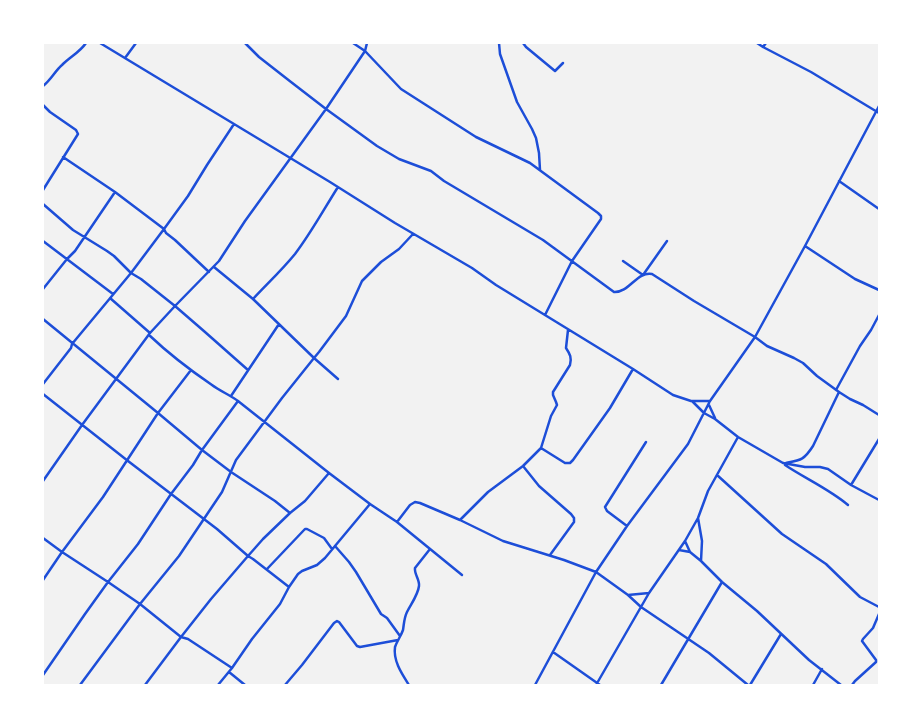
<!DOCTYPE html>
<html>
<head>
<meta charset="utf-8">
<style>
  body { margin:0 }
  #map { position:relative; width:922px; height:728px; overflow:hidden; background:#f2f2f2; font-family:Spectral,serif }
  canvas { display:block }
  .frame { position:absolute; inset:0; border:44px solid #fff; pointer-events:none }
</style>
</head>
<body>
<div id="map">
<canvas width="922" height="728"></canvas>
<div class="frame"></div>
</div>
<script>
const c = document.querySelector('canvas').getContext('2d');
c.lineJoin = 'round';
function strokePath(path, color, width, dash) {
  c.strokeStyle = color;
  c.lineWidth = width;
  c.lineCap = dash ? 'butt' : 'round';
  c.setLineDash(dash || []);
  c.stroke(path);
}
const minor = new Path2D(`
  M 100,43 L 330,182 L 395,223 L 472,268 L 496,285 L 633,369 L 673,395 L 691,401 L 710,401
  M 245,43 L 259,57 L 291,82 L 326,109 L 377,146 L 399,159 L 431,171 L 444,181 L 543,240 L 614,292 C 629,293 637,271 652,274 L 694,301 L 755,337 L 767,346 L 794,358 L 803,363 L 817,376 L 839,392 L 850,399 L 863,405 L 879,415
  M 353,43 L 365,51 L 401,89 L 476,137 L 530,163 L 598,213 L 601,216 L 601,219 L 572,261 L 545,315
  M 499,43 L 500,54 L 517,102 L 532,129 L 536,138 L 539,153 L 540,170
  M 523,43 L 526,47 L 555,71 L 563,63
  M 757,43 L 763,47
  M 766,43 L 763,47 L 811,72 L 879,113
  M 125,58 L 136,43
  M 43,86 C 51,80 55,71 62,65 C 70,57 80,52 86,43
  M 43,105 L 50,112 L 76,130 L 78,134 L 43,190
  M 63,157 L 115,192 L 164,229 L 166,233 L 175,240 L 209,272
  M 839,181 L 879,209
  M 43,204 L 73,230 L 107,251 L 114,256 L 131,273 L 141,279 L 175,306 L 205,332 L 248,370
  M 43,241 L 113,294
  M 805,246 L 855,279 L 879,290
  M 623,261 L 643,275 L 667,241
  M 214,267 L 253,299 L 314,358 L 338,379
  M 43,289 L 67,259 L 75,251 L 115,192
  M 110,298 L 150,333
  M 253,299 C 267,284 282,270 295,254 C 311,233 324,209 338,187
  M 43,319 L 158,413 L 202,450 L 231,472 L 275,501 L 290,513
  M 149,335 C 168,353 190,370 212,385 C 220,391 230,395 238,401 L 329,473 L 370,504 L 397,522 L 462,575
  M 43,384 L 71,348 L 72,344 L 131,273 L 164,229 L 188,196 L 207,165 L 234,124
  M 836,390 L 860,346 L 871,330 L 879,315
  M 43,394 L 128,461 L 217,529 L 248,556 L 253,559 L 289,587
  M 231,396 L 279,324
  M 692,401 L 704,413 L 715,419 L 738,437 L 783,463 L 805,467 L 820,467 L 828,469 L 851,485 L 879,500
  M 709,405 L 715,418
  M 541,448 L 565,463 L 570,463 L 573,460 L 610,408 L 633,369
  M 786,463 C 801,460 804,460 813,446 L 839,392
  M 785,465 C 806,479 829,489 848,505
  M 523,466 L 539,486 L 571,514 L 574,518 L 574,522 L 550,555
  M 717,475 L 782,534 L 826,564 L 860,597 L 879,607
  M 43,481 L 82,425 L 150,333 L 175,306 L 219,261 L 245,221 L 326,109 L 365,51 L 367,43
  M 851,485 L 879,439
  M 698,518 L 702,541 L 701,561
  M 460,520 L 488,492 L 523,466 L 541,448 L 551,416 L 557,405 L 556,402 L 553,395 L 553,392 L 570,365 C 572,358 570,354 566,348 L 568,330
  M 397,522 L 410,505 L 415,502 L 420,503 L 460,520 L 503,541 L 564,560 L 596,572 L 628,595 L 641,607 L 709,653 L 748,685
  M 627,526 L 607,511 L 605,507 L 646,442
  M 43,538 L 62,552 L 108,582 L 140,604 L 181,637 L 188,639 L 232,668
  M 685,541 L 690,552
  M 335,546 L 349,562 L 356,572 L 381,614 L 387,618 L 400,636
  M 679,550 L 690,552 L 701,561 L 722,582 L 757,611 L 809,660 L 841,685
  M 267,569 L 305,529 L 307,529 L 324,538 L 332,549
  M 43,580 L 62,552 L 103,497 L 158,413 L 191,370
  M 628,595 L 649,593
  M 553,652 L 600,685
  M 229,672 L 245,685
  M 43,675 L 85,614 L 108,582 L 138,544 L 171,494 L 193,465 L 202,450 L 238,401
  M 80,685 L 140,604 L 179,556 L 222,492 L 236,460 L 282,398 L 314,358 L 319,352 L 346,316 L 362,281 L 381,262 L 399,249 L 413,234
  M 145,685 L 181,637 L 211,599 L 248,556 L 263,539 L 290,513 L 305,501 L 329,473
  M 218,685 L 232,668 L 252,639 L 280,604 L 289,587 L 298,574 L 302,571 L 317,565 L 325,558 L 370,504
  M 285,685 L 302,665 L 334,623 L 337,621 L 339,622 L 357,646 L 360,647 L 398,640
  M 409,685 C 402,674 393,661 395,647 C 397,641 401,636 403,630 C 404,624 404,618 407,612 C 411,604 418,595 419,586 C 420,580 414,574 415,568 L 430,549
  M 535,685 L 596,572 L 627,526 L 688,444 L 710,401 L 755,337 L 805,246 L 879,106
  M 596,685 L 649,593 L 685,541 L 698,518 L 708,491 L 738,437
  M 661,685 L 722,582
  M 750,685 L 781,634
  M 813,685 L 822,669
  M 852,685 L 855,681 L 876,662 L 876,660 L 862,641 L 863,639 L 873,628 L 879,614`);
strokePath(minor, '#1d4ed8', 2.5);
</script>
</body>
</html>
